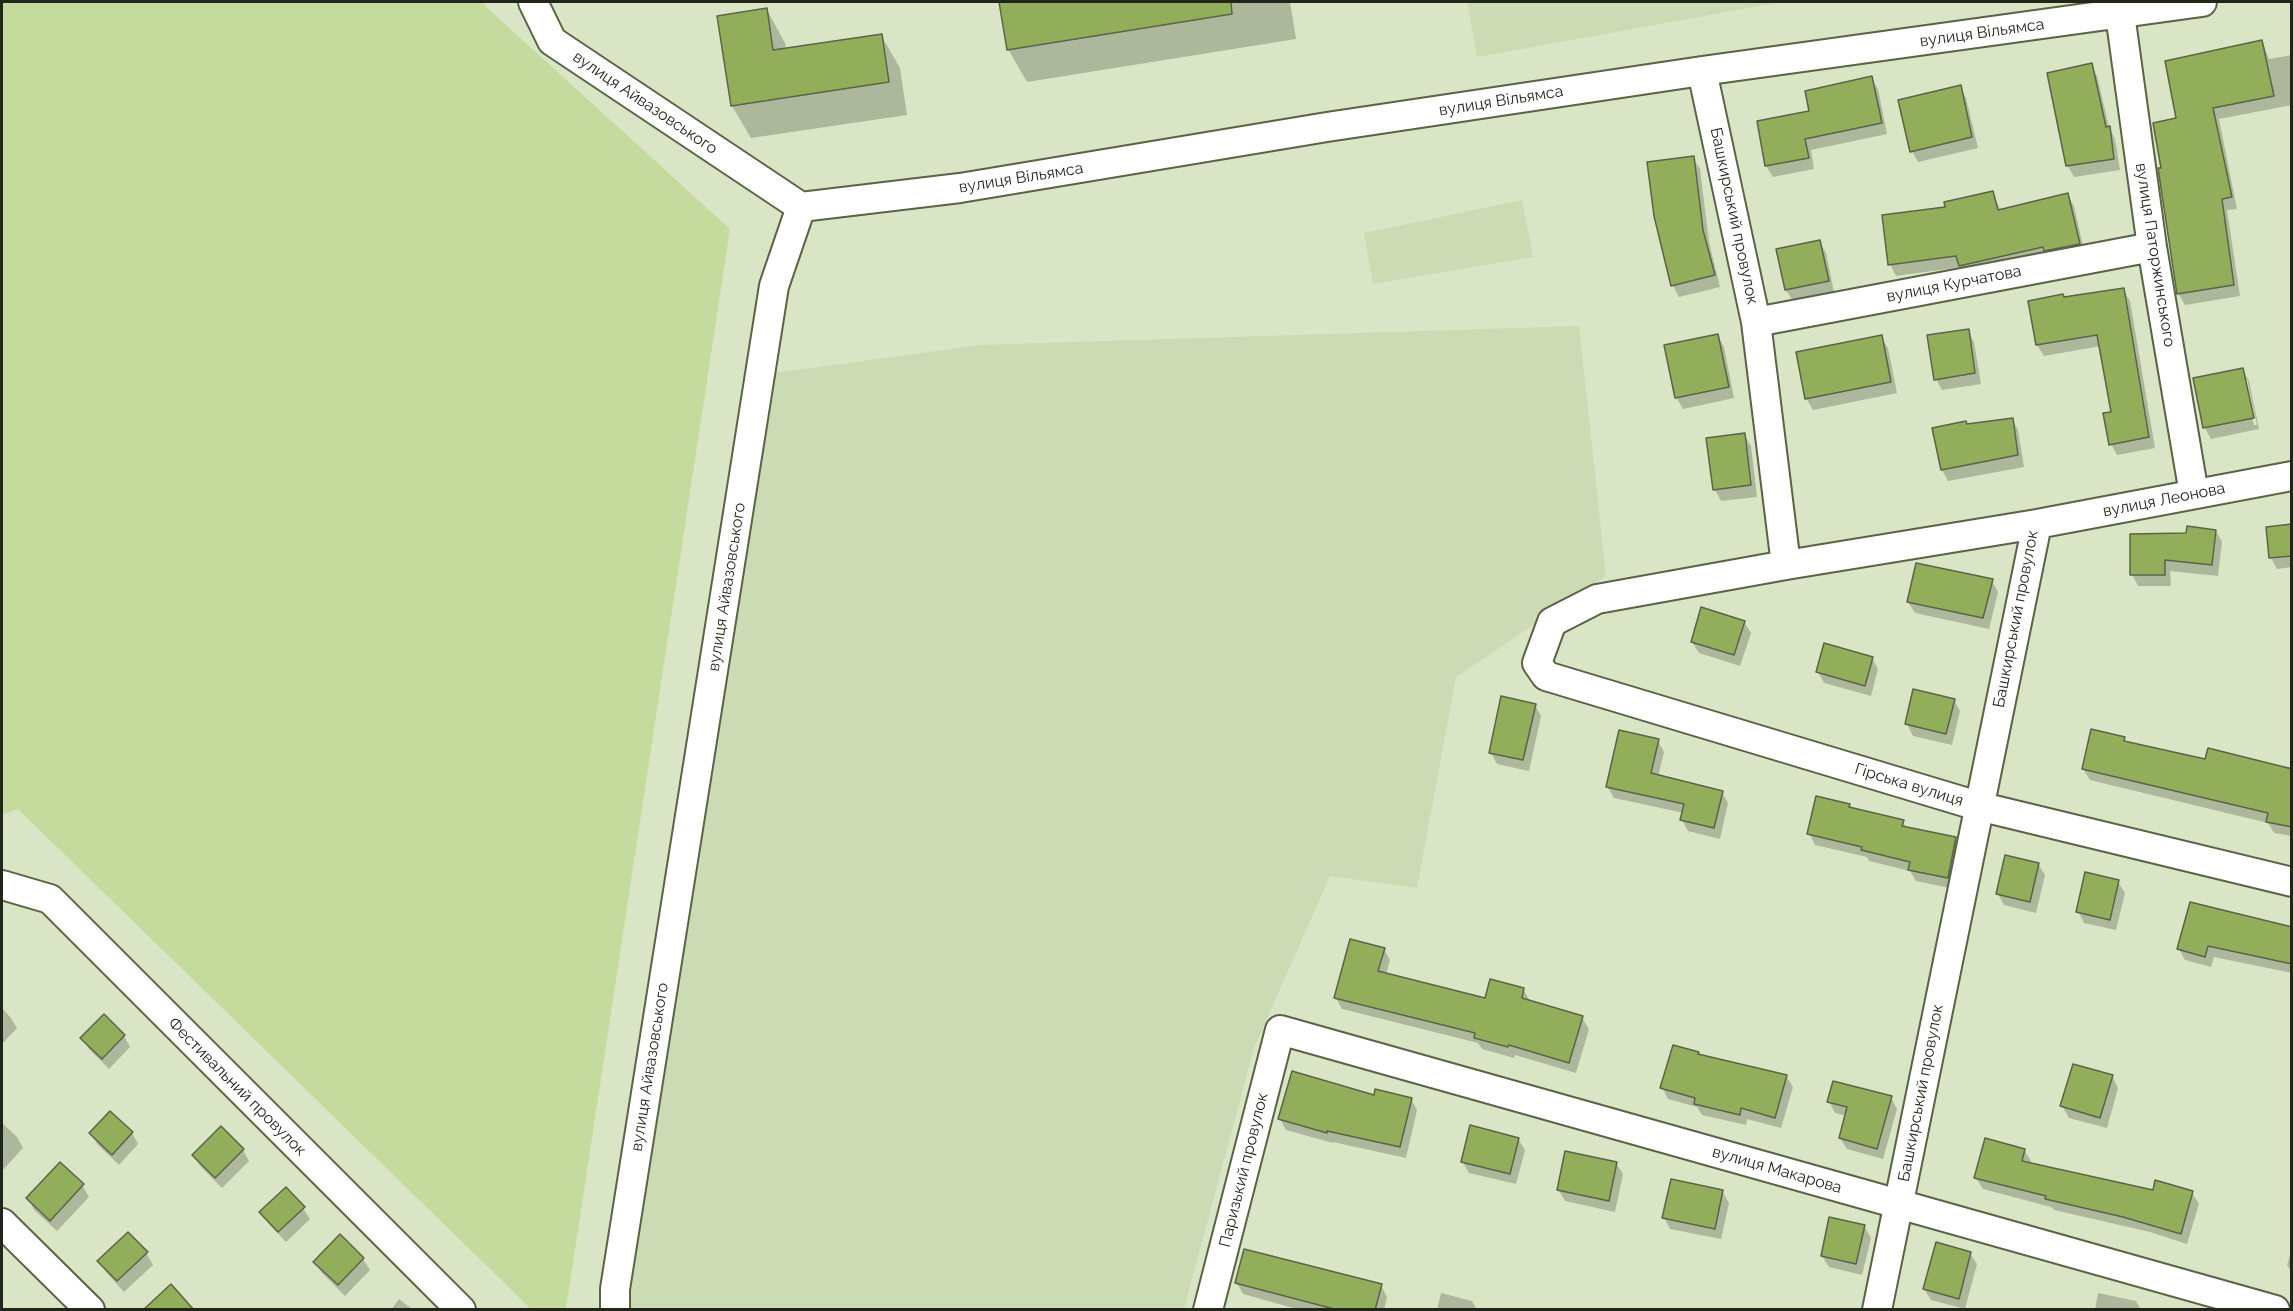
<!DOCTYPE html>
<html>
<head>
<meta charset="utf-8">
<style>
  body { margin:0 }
  #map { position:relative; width:2293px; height:1311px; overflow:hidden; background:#d9e5c4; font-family:Raleway,sans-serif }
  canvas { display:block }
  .frame { position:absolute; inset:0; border:3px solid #22261a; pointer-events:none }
</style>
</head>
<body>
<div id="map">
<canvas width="2293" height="1311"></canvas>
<div class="frame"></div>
</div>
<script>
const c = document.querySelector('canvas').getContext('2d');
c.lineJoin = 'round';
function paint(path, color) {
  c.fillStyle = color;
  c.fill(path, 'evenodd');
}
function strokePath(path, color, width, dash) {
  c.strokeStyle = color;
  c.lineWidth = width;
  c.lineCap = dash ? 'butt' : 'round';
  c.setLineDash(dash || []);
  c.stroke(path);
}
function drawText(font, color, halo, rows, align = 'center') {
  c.font = font + ' Raleway,sans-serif';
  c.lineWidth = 5;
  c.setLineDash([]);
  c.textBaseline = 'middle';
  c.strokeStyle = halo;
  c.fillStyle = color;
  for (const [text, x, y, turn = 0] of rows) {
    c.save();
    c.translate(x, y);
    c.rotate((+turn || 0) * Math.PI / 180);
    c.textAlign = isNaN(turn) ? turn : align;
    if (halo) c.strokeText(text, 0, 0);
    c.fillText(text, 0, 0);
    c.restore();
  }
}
const built = new Path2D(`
  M 1467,2 L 1782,2 L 1477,57 Z
  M 1522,200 L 1533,257 L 1373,284 L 1364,233 Z
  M 1579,326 L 1606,576 L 1456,677 L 1417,888 L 1330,876 L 1254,1048 L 1184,1309 L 627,1310 L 775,373 L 980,345 Z`);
const green = new Path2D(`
  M 2,2 L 484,2 L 484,5 L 730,229 L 566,1309 L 531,1309 L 18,809 L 2,815 Z`);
const shadow = new Path2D(`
  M 1016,2 L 1290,2 L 1296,39 L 1027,82 L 1008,49 L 1001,4 Z
  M 767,10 L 785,43 L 786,49 L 881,35 L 900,68 L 907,115 L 751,138 L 732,106 Z
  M 2262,41 L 2269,59 L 2292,55 L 2292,105 L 2219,119 L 2237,209 L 2227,210 L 2240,296 L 2185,305 L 2178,293 L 2163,169 L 2178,119 Z
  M 2091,65 L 2097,76 L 2109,127 L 2115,139 L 2120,170 L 2074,177 L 2068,166 Z
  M 1871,78 L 1878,89 L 1887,134 L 1811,150 L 1814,169 L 1773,177 L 1766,166 L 1811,112 Z
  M 1960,87 L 1966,98 L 1978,148 L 1918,162 L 1912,151 Z
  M 1693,158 L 1700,169 L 1709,242 L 1720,287 L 1679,297 L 1673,286 L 1655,216 Z
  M 1992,193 L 2001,211 L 2067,195 L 2074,206 L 2085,255 L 1967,277 L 1961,267 L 1896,276 L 1890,264 Z
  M 1819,241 L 1826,253 L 1834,292 L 1793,301 L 1786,290 Z
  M 2123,290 L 2130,301 L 2155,448 L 2117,455 L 2111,444 L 2113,413 L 2101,346 L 2044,356 L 2037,345 L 2030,302 Z
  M 1968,331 L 1974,342 L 1981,384 L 1942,390 L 1936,379 Z
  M 1718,336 L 1724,347 L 1734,398 L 1683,409 L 1676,397 Z
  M 1881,337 L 1888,348 L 1897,393 L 1813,410 L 1806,398 Z
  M 2242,369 L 2249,381 L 2259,429 L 2211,439 L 2205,428 L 2194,380 ZM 2244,379 L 2247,379 L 2257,425 L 2254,425 Z
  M 2012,419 L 2018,430 L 2024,467 L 1948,481 L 1942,470 L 1967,426 Z
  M 1744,435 L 1751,446 L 1757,497 L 1721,501 L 1715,490 L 1708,440 Z
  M 2292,526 L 2292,567 L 2277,569 L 2271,558 Z
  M 2216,531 L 2222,542 L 2218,576 L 2170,571 L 2171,586 L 2138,586 L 2132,574 L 2187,534 Z
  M 1992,581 L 1998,592 L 1989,629 L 1915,613 L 1908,602 Z
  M 1744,622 L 1751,633 L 1740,666 L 1699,653 L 1692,642 Z
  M 1872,658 L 1878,669 L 1871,696 L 1824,683 L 1818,672 Z
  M 1954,700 L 1960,711 L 1952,745 L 1913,736 L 1907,724 Z
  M 1535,705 L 1541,716 L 1529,771 L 1497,764 L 1491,753 Z
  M 2124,739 L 2126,743 L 2207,761 L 2292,767 L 2292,836 L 2274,833 L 2268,823 L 2090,780 L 2083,769 Z
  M 1658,741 L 1664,752 L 1658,777 L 1722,792 L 1728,803 L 1720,839 L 1688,831 L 1682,820 L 1684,813 L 1614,798 L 1607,786 Z
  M 1849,805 L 1851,809 L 1903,822 L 1907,829 L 1955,838 L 1962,850 L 1954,889 L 1916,881 L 1910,871 L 1869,861 L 1867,857 L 1815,845 L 1809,833 Z
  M 2038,864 L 2045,875 L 2036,913 L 2004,905 L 1998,894 Z
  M 2118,882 L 2125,893 L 2116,930 L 2084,923 L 2078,911 Z
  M 2292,928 L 2292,973 L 2214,957 L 2211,967 L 2185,960 L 2179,949 Z
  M 1384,949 L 1390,960 L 1386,974 L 1486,999 L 1523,989 L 1530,1001 L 1582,1018 L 1589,1029 L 1576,1073 L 1515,1055 L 1514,1058 L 1482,1049 L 1478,1043 L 1342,1009 L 1336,998 Z
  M 2,1008 L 10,1017 L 17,1028 L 2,1044 Z
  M 124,1036 L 130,1047 L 109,1069 L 89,1049 L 82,1038 Z
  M 1698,1054 L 1700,1056 L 1786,1076 L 1793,1087 L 1781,1128 L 1747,1119 L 1746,1125 L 1702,1115 L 1697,1107 L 1668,1099 L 1662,1087 Z
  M 2112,1076 L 2118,1088 L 2107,1128 L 2069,1118 L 2062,1106 Z
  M 1375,1097 L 1411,1099 L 1417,1110 L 1406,1158 L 1333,1142 L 1333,1143 L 1286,1130 L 1280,1119 Z
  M 1891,1098 L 1897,1109 L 1883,1159 L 1847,1149 L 1840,1138 L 1847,1116 L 1835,1113 L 1829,1101 Z
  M 2,1123 L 17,1137 L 23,1148 L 2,1171 Z
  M 132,1133 L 138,1144 L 119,1165 L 98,1145 L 91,1134 Z
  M 1518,1139 L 1525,1150 L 1516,1184 L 1469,1173 L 1462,1161 Z
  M 243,1150 L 249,1161 L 222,1188 L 200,1166 L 193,1155 Z
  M 2024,1150 L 2031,1161 L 2030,1165 L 2154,1191 L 2192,1193 L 2199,1204 L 2187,1244 L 2150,1232 L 2054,1210 L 2051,1207 L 1983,1189 L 1976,1178 Z
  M 1616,1163 L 1623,1174 L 1615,1212 L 1565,1201 L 1558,1189 Z
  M 82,1185 L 89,1197 L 57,1231 L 34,1210 L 28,1198 Z
  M 1722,1191 L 1729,1203 L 1721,1239 L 1670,1229 L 1664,1217 Z
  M 303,1208 L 310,1219 L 286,1242 L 268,1223 L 261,1212 Z
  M 1864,1226 L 1871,1238 L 1862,1275 L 1829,1267 L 1822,1256 Z
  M 2292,1249 L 2292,1273 L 2287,1265 Z
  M 146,1253 L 153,1265 L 124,1292 L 106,1272 L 99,1261 Z
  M 1970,1253 L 1977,1264 L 1965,1309 L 1931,1300 L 1924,1289 Z
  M 363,1259 L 370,1270 L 345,1296 L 322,1273 L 315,1262 Z
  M 1237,1283 L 1381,1285 L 1387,1297 L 1384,1310 L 1300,1310 L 1243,1294 Z
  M 1441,1293 L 1472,1301 L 1477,1310 L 1437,1310 Z
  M 2098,1293 L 2136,1301 L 2141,1310 L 2095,1310 Z
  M 399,1299 L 413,1310 L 391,1310 Z`);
const building = new Path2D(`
  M 999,2 L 1231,2 L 1232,14 L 1007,50 Z
  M 767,8 L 773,50 L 882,34 L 889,82 L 731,106 L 717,16 Z
  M 2262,40 L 2274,96 L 2213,108 L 2232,197 L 2222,199 L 2234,285 L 2177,294 L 2158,168 L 2161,168 L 2153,123 L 2176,118 L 2165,61 Z
  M 2092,63 L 2106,127 L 2110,126 L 2114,159 L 2066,166 L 2047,73 Z
  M 1872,76 L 1882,123 L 1805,139 L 1809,158 L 1765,166 L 1757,121 L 1809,111 L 1805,91 Z
  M 1961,85 L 1972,137 L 1910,152 L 1898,100 Z
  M 1694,156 L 1703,230 L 1715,275 L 1671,286 L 1654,216 L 1647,162 Z
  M 1993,191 L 1998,210 L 2068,193 L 2080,244 L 2044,251 L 2043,247 L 1959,266 L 1956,256 L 1888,265 L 1882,215 L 1945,207 L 1944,202 Z
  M 1820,240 L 1829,281 L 1785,290 L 1776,249 Z
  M 2124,288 L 2149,437 L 2109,445 L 2103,413 L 2111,412 L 2097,335 L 2036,345 L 2028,301 L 2063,294 L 2064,297 Z
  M 1969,329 L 1975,373 L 1934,380 L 1927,335 Z
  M 1718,334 L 1729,387 L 1675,398 L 1664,345 Z
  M 1882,335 L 1891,382 L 1805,399 L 1796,352 Z
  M 2243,368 L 2254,418 L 2203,428 L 2193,378 Z
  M 2013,418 L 2018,455 L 1941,470 L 1932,428 L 1966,421 L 1967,424 Z
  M 1745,433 L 1751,485 L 1713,490 L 1706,438 Z
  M 2292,524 L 2292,556 L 2269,558 L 2266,527 Z
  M 2187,526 L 2216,530 L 2212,565 L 2165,560 L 2165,575 L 2130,575 L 2130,534 L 2186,533 Z
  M 1916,563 L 1993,579 L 1983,618 L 1907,602 Z
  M 1701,607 L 1745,621 L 1734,655 L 1691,642 Z
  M 1824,643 L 1873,657 L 1865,686 L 1816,672 Z
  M 1913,689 L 1955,699 L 1946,734 L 1905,724 Z
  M 1501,696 L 1536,704 L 1523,760 L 1489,753 Z
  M 2091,729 L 2125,737 L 2124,741 L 2205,759 L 2208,748 L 2292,769 L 2292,827 L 2266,822 L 2268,813 L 2082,769 Z
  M 1619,730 L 1659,739 L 1651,773 L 1723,791 L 1714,828 L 1680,820 L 1684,804 L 1606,787 Z
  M 1816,796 L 1850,804 L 1849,807 L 1904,820 L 1902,826 L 1956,837 L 1948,878 L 1908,870 L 1910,862 L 1861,850 L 1862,847 L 1807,834 Z
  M 2005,855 L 2039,863 L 2030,902 L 1996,894 Z
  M 2085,872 L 2119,880 L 2110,920 L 2076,912 Z
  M 2190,902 L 2292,927 L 2292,964 L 2208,946 L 2205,957 L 2177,949 Z
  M 1350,939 L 1385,948 L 1378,971 L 1485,998 L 1490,979 L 1524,988 L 1522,998 L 1583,1016 L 1569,1063 L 1509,1045 L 1508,1047 L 1474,1038 L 1475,1033 L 1334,998 Z
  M 104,1014 L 125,1035 L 102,1059 L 80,1038 Z
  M 1673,1045 L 1699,1052 L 1698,1054 L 1787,1075 L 1775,1118 L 1741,1108 L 1740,1115 L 1694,1104 L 1695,1098 L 1660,1088 Z
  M 2073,1064 L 2113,1075 L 2100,1118 L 2060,1106 Z
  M 1292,1071 L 1374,1095 L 1375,1089 L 1412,1098 L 1400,1147 L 1327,1131 L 1327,1133 L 1278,1119 Z
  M 1833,1081 L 1892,1096 L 1877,1149 L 1839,1138 L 1847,1107 L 1827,1102 Z
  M 110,1111 L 133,1132 L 112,1155 L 89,1133 Z
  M 1470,1125 L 1519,1138 L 1510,1174 L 1461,1162 Z
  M 221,1126 L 244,1149 L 215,1178 L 192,1155 Z
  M 1985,1138 L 2025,1149 L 2022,1161 L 2153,1190 L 2155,1180 L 2193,1191 L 2181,1234 L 2123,1217 L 2045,1199 L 2046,1196 L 1974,1178 Z
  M 1565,1151 L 1617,1162 L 1609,1201 L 1557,1190 Z
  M 60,1162 L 84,1184 L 50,1221 L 26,1198 Z
  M 1671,1179 L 1723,1190 L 1715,1229 L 1662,1218 Z
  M 286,1187 L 305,1207 L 278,1232 L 259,1212 Z
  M 1829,1217 L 1865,1225 L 1856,1264 L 1821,1256 Z
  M 128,1232 L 148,1252 L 117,1281 L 97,1261 Z
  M 340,1234 L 364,1258 L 338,1285 L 313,1262 Z
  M 1936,1242 L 1971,1252 L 1959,1299 L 1923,1289 Z
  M 1244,1249 L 1382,1284 L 1375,1310 L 1338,1310 L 1235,1283 Z
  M 171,1284 L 194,1310 L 143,1310 Z`);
const minor = new Path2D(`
  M 533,2 L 552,41 L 801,207
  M 2120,14 L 2152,247 L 2194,494
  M 1702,71 L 1756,322 L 1786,565 L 2037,524 L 1877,1310
  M 801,207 L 960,188 L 1327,127 L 1702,71 L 2202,2
  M 1756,322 L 2152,247
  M 2037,524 L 2292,476
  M 1786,565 L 1597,599 L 1552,622 L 1537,663 L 1546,676 L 1978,806 L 2292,882
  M 2,885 L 50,899 L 461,1310
  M 2,1223 L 90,1310
  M 615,1310 L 615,1289 L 774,286 L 801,207
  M 1208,1310 L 1280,1030 L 2275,1310`);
const streetNames = [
  ["вулиця Вільямса",1982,33,-8],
  ["вулиця Вільямса",1501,101,-9],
  ["вулиця Айвазовського",645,103,34],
  ["вулиця Вільямса",1021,178,-9],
  ["Башкирський провулок",1734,216,78],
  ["вулиця Паторжинського",2155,255,81],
  ["вулиця Курчатова",1954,284,-11],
  ["вулиця Леонова",2164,500,-11],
  ["вулиця Айвазовського",727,587,-81],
  ["Башкирський провулок",2016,619,-79],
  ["Гірська вулиця",1909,785,17],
  ["вулиця Айвазовського",650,1067,-81],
  ["Фестивальний провулок",237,1087,45],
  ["Башкирський провулок",1921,1093,-79],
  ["Паризький провулок",1244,1170,-76],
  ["вулиця Макарова",1777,1170,16]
];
paint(built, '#ccdbb3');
paint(green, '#c5db9e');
paint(shadow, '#0003');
paint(building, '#93ae5b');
strokePath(building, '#5a6447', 1.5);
strokePath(minor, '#596346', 32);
strokePath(minor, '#fff', 28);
drawText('16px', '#22261a', '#fff', streetNames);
</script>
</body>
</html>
